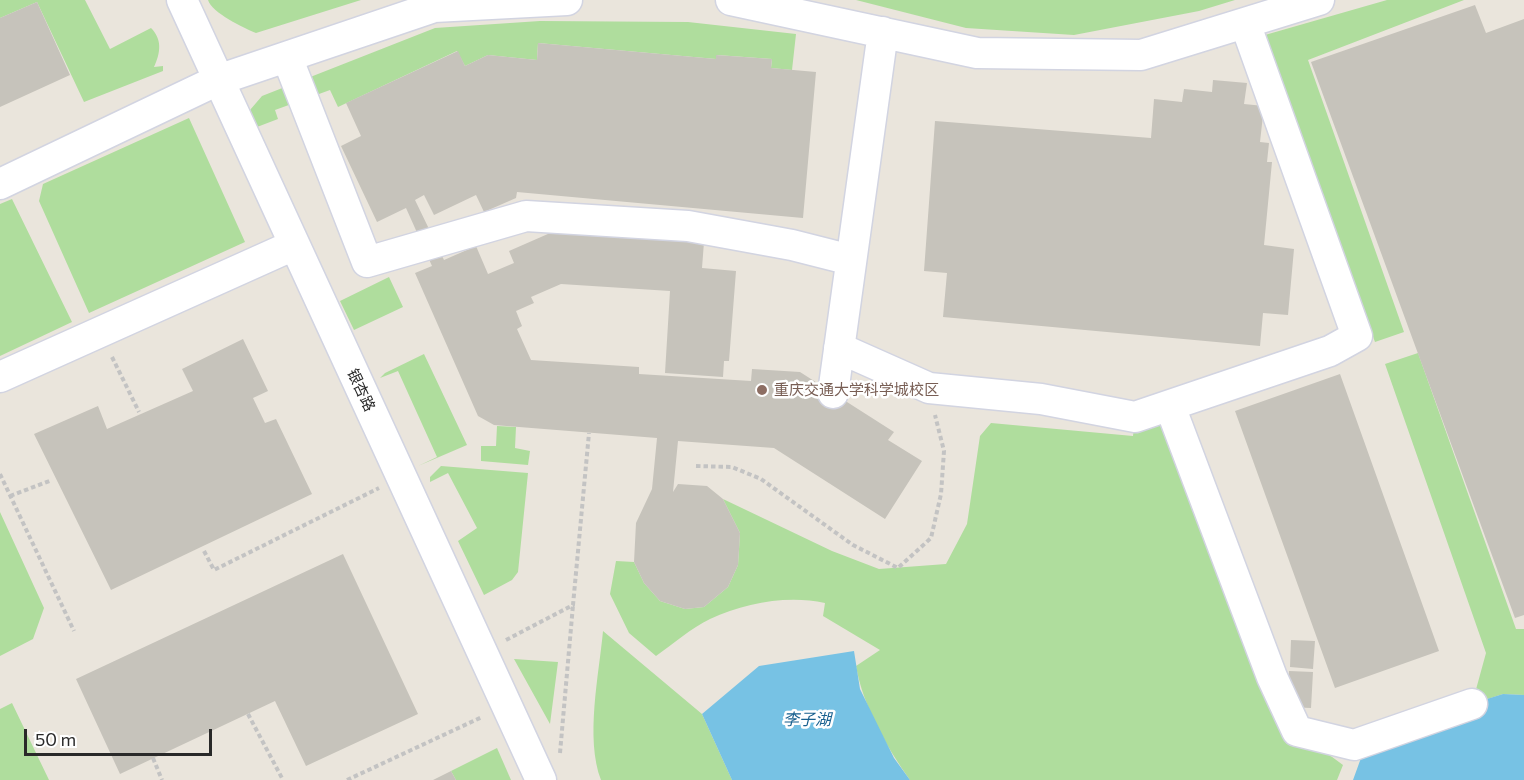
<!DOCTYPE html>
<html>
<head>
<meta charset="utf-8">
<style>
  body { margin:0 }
  #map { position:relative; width:1524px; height:780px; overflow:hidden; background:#eae5dc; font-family:Commissioner,sans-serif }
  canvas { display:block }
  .scale { position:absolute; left:24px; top:729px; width:188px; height:27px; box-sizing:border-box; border:3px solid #292929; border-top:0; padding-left:8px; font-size:18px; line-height:21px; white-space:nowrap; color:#292929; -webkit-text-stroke:4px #fff; paint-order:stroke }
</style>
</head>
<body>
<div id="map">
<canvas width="1524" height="780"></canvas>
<div class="scale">50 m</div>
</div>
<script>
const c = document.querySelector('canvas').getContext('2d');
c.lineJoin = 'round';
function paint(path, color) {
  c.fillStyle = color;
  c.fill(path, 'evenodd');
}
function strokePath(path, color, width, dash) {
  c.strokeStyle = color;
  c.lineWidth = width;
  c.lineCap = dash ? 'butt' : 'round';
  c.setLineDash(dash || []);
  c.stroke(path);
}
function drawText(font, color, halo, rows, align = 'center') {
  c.font = font + ' Commissioner,"Noto Sans SC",sans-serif';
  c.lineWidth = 5;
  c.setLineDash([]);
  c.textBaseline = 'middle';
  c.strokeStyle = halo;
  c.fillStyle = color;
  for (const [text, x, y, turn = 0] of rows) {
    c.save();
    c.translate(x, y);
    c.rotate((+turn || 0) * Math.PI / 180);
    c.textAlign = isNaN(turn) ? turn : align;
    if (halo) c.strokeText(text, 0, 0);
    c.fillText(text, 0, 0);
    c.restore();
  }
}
const green = new Path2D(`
  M 0,0 L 85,0 L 110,49 L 151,28 C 162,39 161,52 154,67 L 163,66 L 163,71 L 84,102 L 37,2 L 0,18 Z
  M 208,0 L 361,0 L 256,33 C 244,28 212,13 208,0 Z
  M 856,0 L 1235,0 L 1199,11 L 1074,35 L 966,28 Z
  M 1387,0 L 1464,0 L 1308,60 L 1404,332 L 1375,342 L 1265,35 Z
  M 540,21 L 688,22 L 796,34 L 792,70 L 771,68 L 772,59 L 717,55 L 716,59 L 538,43 L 537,60 L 488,55 L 465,66 L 457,51 L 338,107 L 330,90 L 275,110 L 278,119 L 257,127 L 250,110 L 262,96 L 435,28 Z
  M 189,118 L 245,242 L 89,313 L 39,201 L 43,184 Z
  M 12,199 L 72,322 L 0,356 L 0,204 Z
  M 389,277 L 403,307 L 354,330 L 340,301 Z
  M 1418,353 L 1516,629 L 1524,629 L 1524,695 L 1503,694 L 1472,704 L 1486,653 L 1385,364 Z
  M 424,354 L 467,445 L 418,466 L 437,457 L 398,371 L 380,378 L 385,373 Z
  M 1135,417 L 1158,417 L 1171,432 L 1271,712 L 1343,765 L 1337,780 L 910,780 C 886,746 863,706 856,666 L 880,650 L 823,616 L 825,603 C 787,595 745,603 710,619 C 691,628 673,644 656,656 L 629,633 L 610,594 L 616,561 L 634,562 L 644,583 L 660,601 L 685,609 L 704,607 L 728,587 L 738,565 L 740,533 L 723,499 L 832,551 L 879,569 L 946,564 L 967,524 L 980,436 L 991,423 L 1133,436 Z
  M 497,426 L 516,427 L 515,448 L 530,451 L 528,465 L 481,461 L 481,446 L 496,446 Z
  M 441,466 L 528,473 L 518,572 L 512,580 L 484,595 L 458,541 L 477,528 L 448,473 L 430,482 L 430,477 Z
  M 0,512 L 44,608 L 33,639 L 0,656 Z
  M 603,631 L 702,714 L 732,780 L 601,780 C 585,738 599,675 603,631 Z
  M 514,659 L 558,662 L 550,724 Z
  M 12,703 L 49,780 L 0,780 L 0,709 Z
  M 497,748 L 511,780 L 456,780 L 451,771 Z`);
const water = new Path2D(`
  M 854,651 L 860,689 L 894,758 L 910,780 L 732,780 L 702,714 L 759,666 Z
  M 1503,694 L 1524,695 L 1524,780 L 1353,780 L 1361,758 L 1439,714 Z`);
const building = new Path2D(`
  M 37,2 L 70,75 L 0,107 L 0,18 Z
  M 1475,5 L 1486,33 L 1524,19 L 1524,615 L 1515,618 L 1311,62 Z
  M 538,43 L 716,59 L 716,55 L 772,59 L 771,68 L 816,72 L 803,218 L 517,192 L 516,198 L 484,212 L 476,195 L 434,215 L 424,195 L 415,200 L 444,260 L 476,246 L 488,274 L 514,263 L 509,251 L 557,230 L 704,242 L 702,268 L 736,271 L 729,361 L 724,361 L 723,377 L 665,373 L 670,291 L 561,284 L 531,297 L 534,303 L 516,311 L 522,326 L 517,329 L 531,360 L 639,367 L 639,374 L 751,381 L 752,369 L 800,372 L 894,432 L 888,440 L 922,461 L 885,519 L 774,448 L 678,441 L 673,492 L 678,484 L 707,486 L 723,499 L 740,533 L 738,565 L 728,587 L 704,607 L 685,609 L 660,601 L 644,583 L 634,562 L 636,523 L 652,489 L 657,438 L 494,425 L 478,416 L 415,273 L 432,266 L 406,208 L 377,222 L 341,146 L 361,136 L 346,103 L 458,51 L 465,66 L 488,55 L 537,60 Z
  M 1213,80 L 1247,83 L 1244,104 L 1264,106 L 1260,142 L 1269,143 L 1267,162 L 1272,162 L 1264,245 L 1294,249 L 1288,315 L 1263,313 L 1260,346 L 943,317 L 947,273 L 924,271 L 935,121 L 1151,138 L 1154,99 L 1182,102 L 1184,89 L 1212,92 Z
  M 243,339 L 268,391 L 253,398 L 265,423 L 276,419 L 312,494 L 111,590 L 34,434 L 98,406 L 107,429 L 193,391 L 182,369 Z
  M 1340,374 L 1439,651 L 1335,688 L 1235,411 Z
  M 343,554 L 418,714 L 306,766 L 275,701 L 120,774 L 76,679 Z
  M 1291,640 L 1315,641 L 1313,669 L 1290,667 Z
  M 1289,671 L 1313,672 L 1311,708 L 1287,707 Z
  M 451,771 L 456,780 L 433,780 Z`);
const path = new Path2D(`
  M 112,357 L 139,412
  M 696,466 L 732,467 L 761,479 L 853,545 L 898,568 L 931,538 L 941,494 L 944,451 L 935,415
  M 0,474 L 74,631
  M 10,496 L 52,480
  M 204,551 L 214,570 L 379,488
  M 506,640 L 573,605 L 589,433
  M 248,714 L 283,780
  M 560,753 L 573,605
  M 153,758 L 162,780
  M 347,780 L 482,717`);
const street = new Path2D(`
  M 182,0 L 541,780
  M 731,0 L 977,53 L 1141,55 L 1319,0
  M 287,57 L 367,262 L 526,216 L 688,226 L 792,245 L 851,260
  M 0,184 L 218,80 L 434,7 L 567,0
  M 839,348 L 929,388 L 1041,399 L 1135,417 L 1330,351 L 1357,336 L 1245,23
  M 0,377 L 294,245
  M 833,393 L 883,32
  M 1170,406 L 1272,677 L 1297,731 L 1354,745 L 1472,704`);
const markers = [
  [762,390,6,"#8d6e63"]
];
const streetNames = [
  ["银杏路",361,390,65]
];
const educationNames = [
  ["重庆交通大学科学城校区",774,390]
];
const waterNames = [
  ["李子湖",807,720]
];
paint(green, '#afdd9d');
paint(water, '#77c2e4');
paint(building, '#c6c3bb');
strokePath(street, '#d2d4e1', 33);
strokePath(path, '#c3c3c3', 4, [4.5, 3]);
strokePath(street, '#fff', 30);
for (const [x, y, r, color] of markers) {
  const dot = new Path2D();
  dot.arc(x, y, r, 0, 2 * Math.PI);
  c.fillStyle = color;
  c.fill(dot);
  strokePath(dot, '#fff', 2);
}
drawText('15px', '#292929', '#fff', streetNames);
drawText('15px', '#785e54', '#fff', educationNames, 'left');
drawText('italic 16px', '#18608f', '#fff', waterNames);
</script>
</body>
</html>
